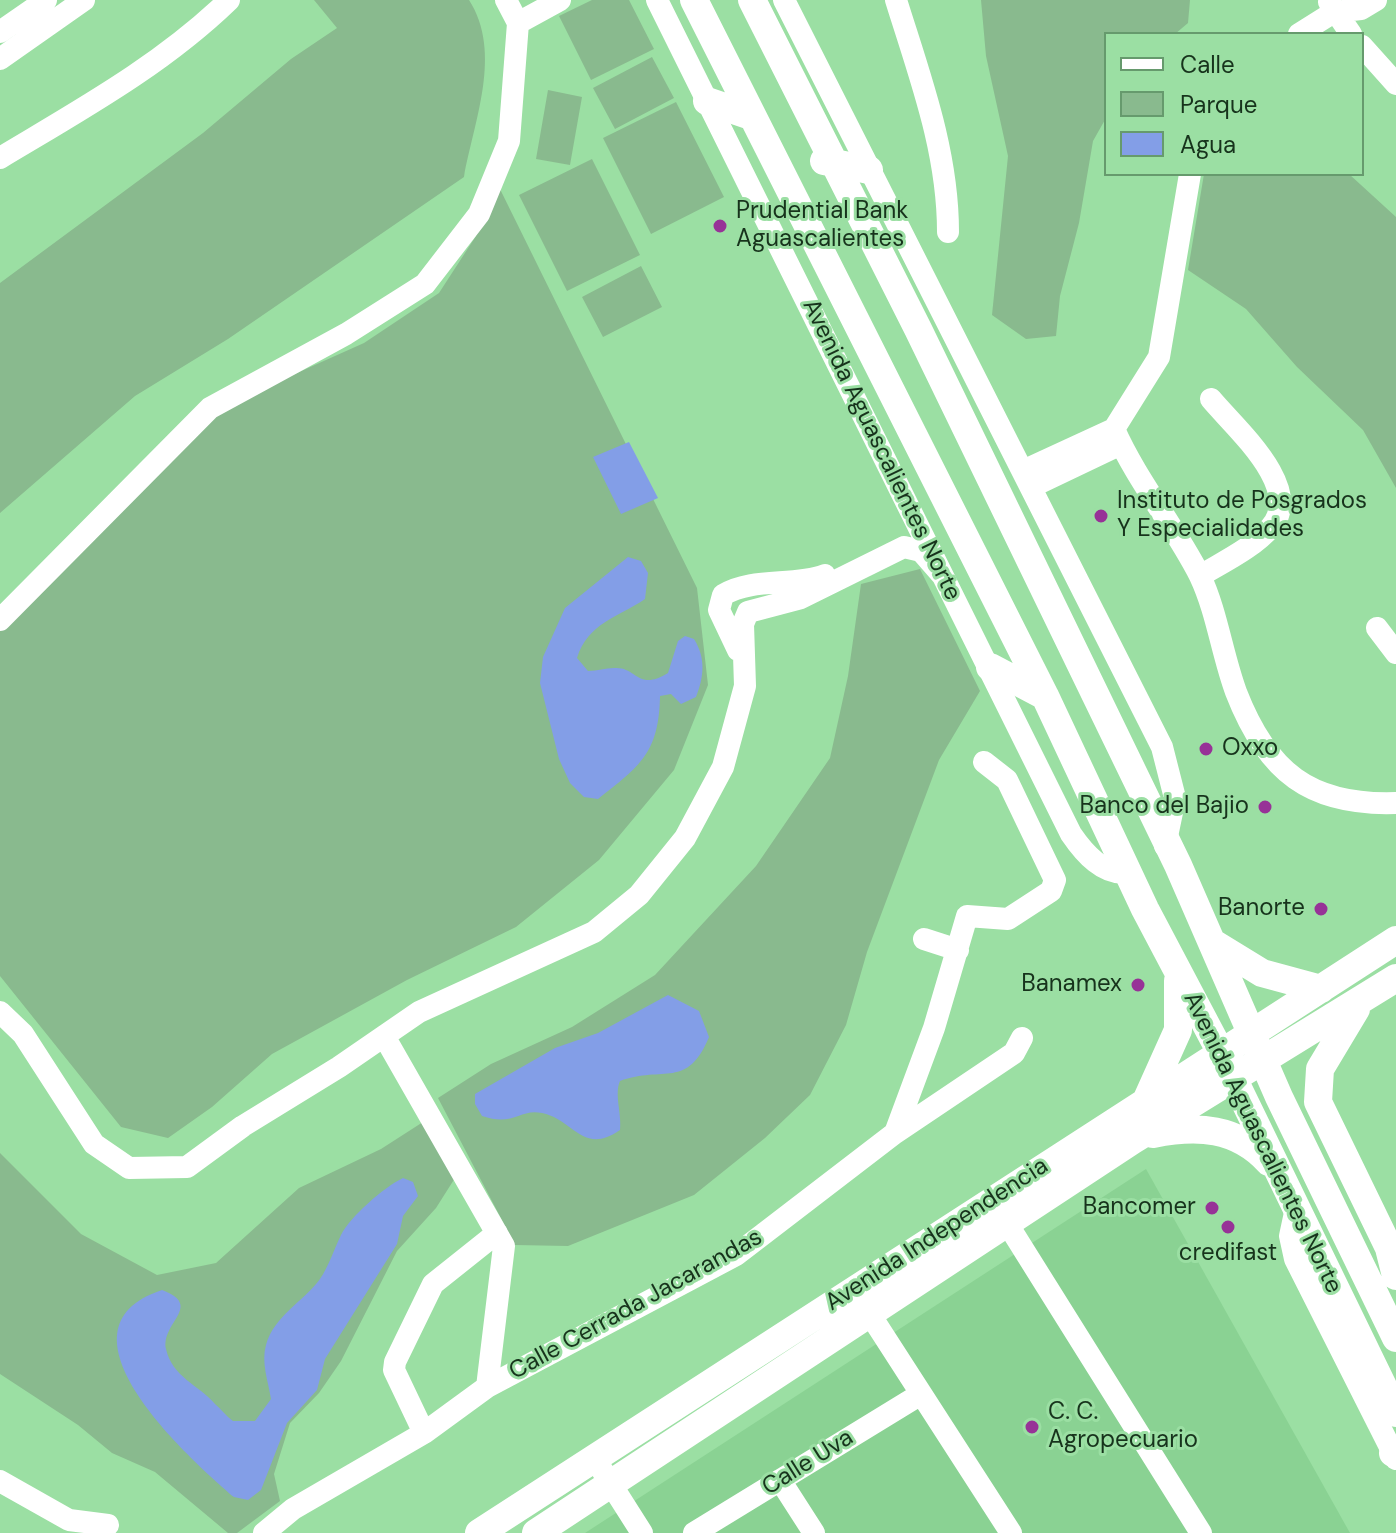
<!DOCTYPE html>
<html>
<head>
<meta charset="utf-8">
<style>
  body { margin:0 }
  #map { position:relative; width:1396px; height:1533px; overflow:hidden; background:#9bdfa3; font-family:"DM Sans",sans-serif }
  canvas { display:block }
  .legend { position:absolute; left:1104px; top:32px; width:260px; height:144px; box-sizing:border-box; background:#9bdfa3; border:2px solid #669a6d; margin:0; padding:10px 14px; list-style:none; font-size:24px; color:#17331c }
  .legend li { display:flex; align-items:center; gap:16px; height:40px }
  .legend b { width:40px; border:2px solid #669a6d }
</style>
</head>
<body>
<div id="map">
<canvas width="1396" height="1533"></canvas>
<ul class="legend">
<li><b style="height:10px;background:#fff"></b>Calle</li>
<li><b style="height:22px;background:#89ba8e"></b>Parque</li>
<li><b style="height:22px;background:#839ee7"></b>Agua</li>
</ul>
</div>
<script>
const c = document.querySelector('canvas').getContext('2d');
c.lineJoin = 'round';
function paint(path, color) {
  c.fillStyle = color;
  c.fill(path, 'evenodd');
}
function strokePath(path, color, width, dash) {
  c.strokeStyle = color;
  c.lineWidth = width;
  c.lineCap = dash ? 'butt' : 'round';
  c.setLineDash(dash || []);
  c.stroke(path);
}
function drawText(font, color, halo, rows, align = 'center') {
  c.font = font + ' "DM Sans",sans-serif';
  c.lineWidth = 6;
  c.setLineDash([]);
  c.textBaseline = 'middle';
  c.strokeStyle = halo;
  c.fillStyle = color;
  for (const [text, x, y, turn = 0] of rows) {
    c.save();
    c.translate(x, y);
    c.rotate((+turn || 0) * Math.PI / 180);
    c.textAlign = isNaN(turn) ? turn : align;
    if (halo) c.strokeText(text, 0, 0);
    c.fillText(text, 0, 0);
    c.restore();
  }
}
const built = new Path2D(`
  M 1146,1169 L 1350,1533 L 585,1533 Z`);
const green = new Path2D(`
  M 314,0 L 469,0 C 503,53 474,121 464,177 L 228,339 L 135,396 L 0,513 L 0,283 L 203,133 L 291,59 L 337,28 Z
  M 592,0 L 629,0 L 654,49 L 591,80 L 559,16 Z
  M 981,0 L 1190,0 L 1188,23 L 1175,34 L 1106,34 L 1106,118 L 1093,141 L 1079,223 L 1060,296 L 1056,336 L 1026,339 L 992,315 L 1008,156 L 986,56 Z
  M 652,57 L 674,98 L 615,129 L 593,88 Z
  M 548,90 L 582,97 L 570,165 L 536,159 Z
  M 676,102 L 724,197 L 651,234 L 603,138 Z
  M 592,159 L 640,255 L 567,291 L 519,195 Z
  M 1204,174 L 1349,174 L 1396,217 L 1396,488 L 1363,430 L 1297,367 L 1246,309 L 1188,270 Z
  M 496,181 L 697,588 L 708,685 L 674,770 L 599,860 L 516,927 L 407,980 L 272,1054 L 212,1107 L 168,1138 L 121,1127 L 0,976 L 0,622 L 212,411 L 364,343 L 439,293 L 476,236 Z
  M 641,266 L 662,307 L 603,337 L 582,297 Z
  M 920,569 L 980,691 L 939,760 L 867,952 L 846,1025 L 810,1095 L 765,1138 L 694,1195 L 568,1246 L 515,1245 L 438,1098 L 491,1064 L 572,1027 L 655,975 L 756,866 L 830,758 L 848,676 L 861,584 Z
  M 423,1122 L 455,1178 L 436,1208 L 397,1251 L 341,1361 L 319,1393 L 290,1423 L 274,1474 L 280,1501 L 237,1533 L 228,1533 L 155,1472 L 112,1453 L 78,1425 L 0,1374 L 0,1153 L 81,1234 L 157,1275 L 216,1263 L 299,1188 L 381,1149 Z`);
const water = new Path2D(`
  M 629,442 L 658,498 L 621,514 L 593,457 Z
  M 628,557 L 641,561 L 648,573 L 645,599 C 617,618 588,623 577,658 L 588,671 C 598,671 605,668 614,668 C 637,666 637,692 668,673 L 678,641 L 685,636 L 694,639 C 706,658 704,677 696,697 L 681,704 L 671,694 L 660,696 C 659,753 640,766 598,799 L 584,797 L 570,783 L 559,759 L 540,683 L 543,657 L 565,608 Z
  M 668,995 L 699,1011 L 709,1037 C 687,1090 664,1065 620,1081 C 614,1094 622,1114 620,1130 C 583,1156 573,1119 542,1113 C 520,1108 514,1127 482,1116 L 475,1104 L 475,1094 L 555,1048 L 598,1033 Z
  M 403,1178 L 413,1182 L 418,1196 L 403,1216 L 397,1244 L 325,1359 L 317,1390 L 287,1423 L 261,1490 L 248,1500 L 234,1497 C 190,1459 44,1329 162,1290 C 204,1306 161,1322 166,1349 C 172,1377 199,1385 215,1404 C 222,1410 225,1415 233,1421 L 255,1421 L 271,1399 C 268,1381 261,1362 266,1345 C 274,1316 303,1302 320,1279 C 329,1266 334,1249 341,1235 C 350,1217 384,1187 403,1178 Z`);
const minor = new Path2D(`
  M 657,0 L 1071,834 C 1084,853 1104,877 1129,872
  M 784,0 L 1162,747 L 1175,798 L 1165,846
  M 896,0 C 920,77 948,151 948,232
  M 1329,2 L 1351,34
  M 518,23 L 560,0
  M 0,32 L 46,0
  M 1299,34 L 1334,12 L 1361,9 L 1376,0
  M 1362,46 L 1396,84
  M 0,59 L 84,0
  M 0,158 C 80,110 162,65 229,0
  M 1114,429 C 1137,481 1174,525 1200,576 C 1217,612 1222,654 1236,692 C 1267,772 1310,806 1396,803
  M 1025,470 L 1114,429 L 1159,357 L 1190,174
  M 1033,486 L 1121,444
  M 1200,576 C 1223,562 1253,548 1271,527 C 1305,488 1235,428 1211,399
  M 0,620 L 210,408 L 346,334 L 425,284 L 479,214 L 509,141 L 518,23 L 506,0
  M 1377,628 L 1396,653
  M 738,650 L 719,610 L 723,595 C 753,577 793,587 825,575
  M 924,939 L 958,950
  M 0,1012 L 23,1034 L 94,1144 L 129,1168 L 187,1167 L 243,1126 L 339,1067 L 419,1012 L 594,932 L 639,895 L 685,838 L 723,767 L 745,686 L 743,624 L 748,612 L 801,598 L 904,547 L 921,551 L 942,575
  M 384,1036 L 504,1246 L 487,1387
  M 895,1133 L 934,1028 L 967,916 L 1008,919 L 1051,891 L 1055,880 L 1007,780 L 984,762
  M 1296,1208 L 1290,1236 L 1295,1259 L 1396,1459
  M 1000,1212 L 1201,1533
  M 862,1302 L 1011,1533
  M 424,1433 L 394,1370 L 395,1362 L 433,1284 L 497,1233
  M 602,1470 L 642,1533
  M 780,1480 L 814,1533
  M 0,1481 L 69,1520 L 108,1525
  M 264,1533 L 293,1509 L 424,1433 L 487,1387 L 736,1255 L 895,1133 L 1014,1053 L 1022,1038
  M 694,1533 L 921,1394`);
const major = new Path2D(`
  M 694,0 L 1045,696 L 1145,909 L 1221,1053 L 1396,1413
  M 752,0 L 918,329 L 1178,865 L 1279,1097 L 1396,1338
  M 707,101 L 751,116
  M 824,161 L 869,170
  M 990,667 L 1045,696
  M 1213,943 L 1262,973 L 1321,989
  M 1356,1009 L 1320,1069 L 1318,1102 L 1389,1248 L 1396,1276
  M 1147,1099 L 1178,1030 L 1178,981
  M 1153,1134 C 1197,1125 1237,1127 1269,1162
  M 1393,1453 L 1396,1452
  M 479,1533 L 1396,940
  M 536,1533 L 1133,1140 L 1396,978`);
const markers = [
  [720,226,8,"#973297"],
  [1101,516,8,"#973297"],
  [1206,749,8,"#973297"],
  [1265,807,8,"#973297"],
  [1321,909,8,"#973297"],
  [1138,985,8,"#973297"],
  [1212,1208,8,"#973297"],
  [1228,1227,8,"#973297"],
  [1032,1427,8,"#973297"]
];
const poiNames = [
  ["Prudential Bank",736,212],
  ["Aguascalientes",736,240],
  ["Instituto de Posgrados",1117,502],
  ["Y Especialidades",1117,530],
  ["Oxxo",1222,749],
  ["Banco del Bajio",1249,807,"right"],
  ["Banorte",1305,909,"right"],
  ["Banamex",1122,985,"right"],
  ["Bancomer",1196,1208,"right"],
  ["credifast",1228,1254,"center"],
  ["C. C.",1048,1413],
  ["Agropecuario",1048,1441]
];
const streetNames = [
  ["Avenida Aguascalientes Norte",881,450,64],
  ["Avenida Aguascalientes Norte",1262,1143,64],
  ["Avenida Independencia",937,1235,-33],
  ["Calle Cerrada Jacarandas",636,1305,-29],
  ["Calle Uva",808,1463,-32]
];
paint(built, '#8ad293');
paint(green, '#89ba8e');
paint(water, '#839ee7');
strokePath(minor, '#fff', 22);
strokePath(major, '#fff', 28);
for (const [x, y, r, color] of markers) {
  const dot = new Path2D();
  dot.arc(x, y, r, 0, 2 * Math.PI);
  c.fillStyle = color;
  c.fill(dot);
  strokePath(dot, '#9bdfa3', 3);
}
drawText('24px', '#17331c', '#9bdfa3', poiNames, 'left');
drawText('24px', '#17331c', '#9bdfa3', streetNames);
</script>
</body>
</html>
